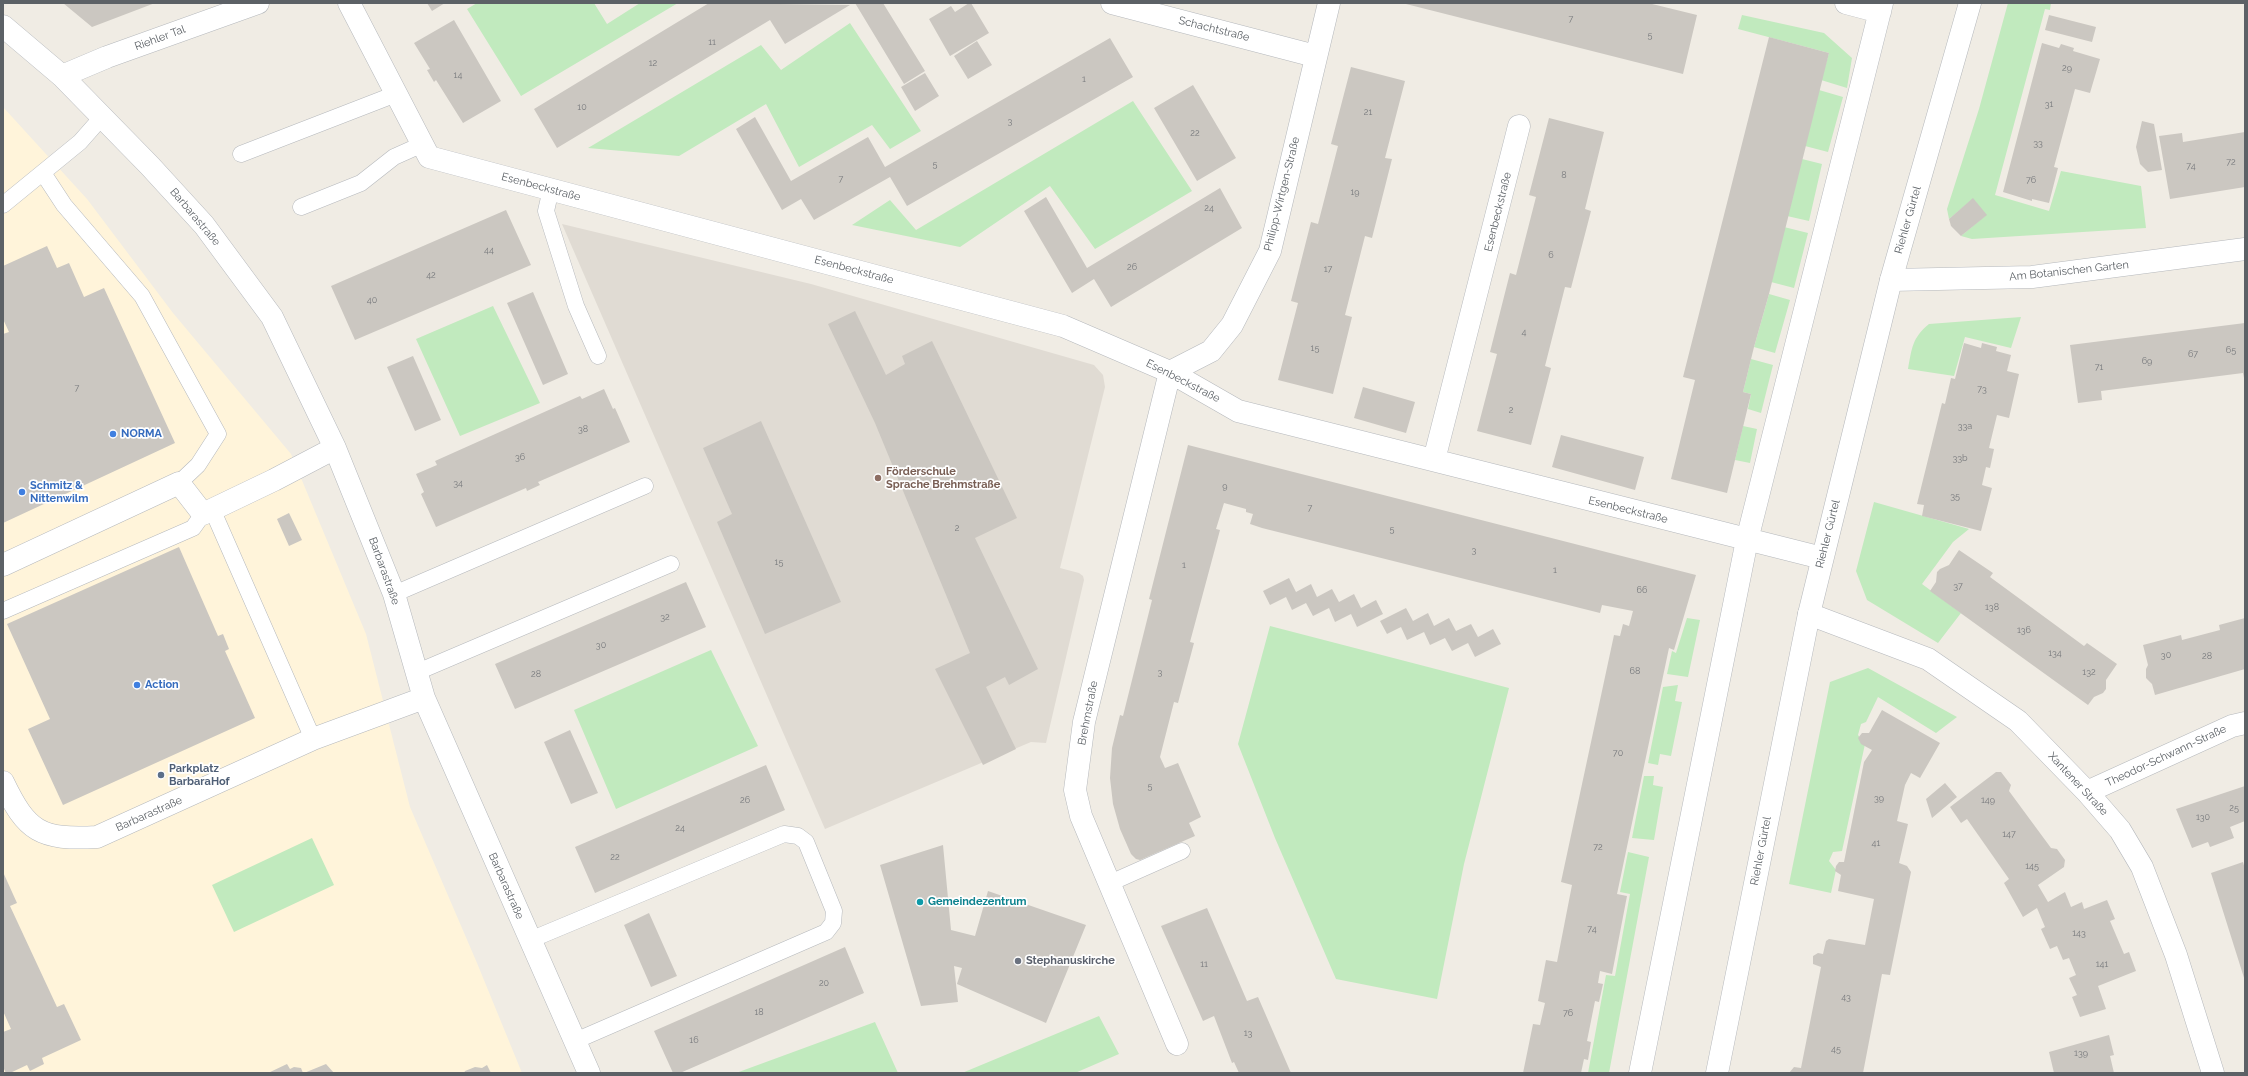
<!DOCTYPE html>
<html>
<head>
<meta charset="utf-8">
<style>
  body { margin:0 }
  #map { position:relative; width:2248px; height:1076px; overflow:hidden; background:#f0ece4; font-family:Raleway,sans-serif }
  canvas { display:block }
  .frame { position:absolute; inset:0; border:4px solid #5c6166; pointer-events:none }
</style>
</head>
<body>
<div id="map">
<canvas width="2248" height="1076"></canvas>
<div class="frame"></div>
</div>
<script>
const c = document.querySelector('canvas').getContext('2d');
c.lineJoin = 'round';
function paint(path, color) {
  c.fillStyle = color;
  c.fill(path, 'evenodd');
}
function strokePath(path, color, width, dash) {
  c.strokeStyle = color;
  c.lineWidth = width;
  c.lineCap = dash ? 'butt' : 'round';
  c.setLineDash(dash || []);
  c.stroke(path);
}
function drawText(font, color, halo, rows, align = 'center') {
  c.font = font + ' Raleway,sans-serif';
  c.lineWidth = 3.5;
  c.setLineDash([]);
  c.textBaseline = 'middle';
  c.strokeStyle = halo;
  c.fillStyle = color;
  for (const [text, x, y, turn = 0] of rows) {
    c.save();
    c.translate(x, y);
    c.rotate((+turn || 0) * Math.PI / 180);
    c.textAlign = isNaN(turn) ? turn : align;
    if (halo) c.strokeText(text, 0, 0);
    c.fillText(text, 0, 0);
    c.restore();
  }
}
const commercial = new Path2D(`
  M 3,107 L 87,199 L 173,313 L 291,454 L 366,634 L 410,807 L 477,963 L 522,1073 L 3,1073 Z`);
const education = new Path2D(`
  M 562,224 L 811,284 L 1094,365 L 1103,375 L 1105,387 L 1060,568 L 1079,573 L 1083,576 L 1084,580 L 1046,743 L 1031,742 L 825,829 Z`);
const green = new Path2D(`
  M 477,3 L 594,3 L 607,24 L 640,3 L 678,3 L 521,96 L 467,9 Z
  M 2008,3 L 2051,3 L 2050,10 L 2045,9 L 1995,195 L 2049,211 L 2061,171 L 2141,186 L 2146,228 L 1972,239 L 1961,236 L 1986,215 L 1973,199 L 1949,219 L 1947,209 L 1979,109 Z
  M 1742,15 L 1824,33 L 1852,58 L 1847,88 L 1821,80 L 1829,53 L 1738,29 Z
  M 850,23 L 921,131 L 890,149 L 872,125 L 799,167 L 766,104 L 679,156 L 588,148 L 761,45 L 781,70 Z
  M 1819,90 L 1843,97 L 1828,152 L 1805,146 Z
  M 1133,101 L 1192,191 L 1095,249 L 1050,186 L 960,247 L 852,225 L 890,200 L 916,230 Z
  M 1802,159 L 1822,164 L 1809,221 L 1787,216 Z
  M 1784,227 L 1808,233 L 1794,288 L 1771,282 Z
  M 1769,294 L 1790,300 L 1775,353 L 1754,347 Z
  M 493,306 L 540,403 L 460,436 L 416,339 Z
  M 2021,317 L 2011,348 L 1965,337 L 1954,376 L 1908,369 C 1912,348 1912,338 1929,324 Z
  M 1751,359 L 1773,365 L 1761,413 L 1748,409 L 1751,394 L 1743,392 Z
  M 1743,426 L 1757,429 L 1750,463 L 1735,460 Z
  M 1874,502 L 1969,529 L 1953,542 L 1922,584 L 1961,613 L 1938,643 L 1867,600 L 1856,571 Z
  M 1687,618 L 1700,620 L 1688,677 L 1667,674 L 1672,651 L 1676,653 Z
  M 1270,626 L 1509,688 L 1464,864 L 1437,999 L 1336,979 L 1275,838 L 1238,744 Z
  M 711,650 L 758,746 L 616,809 L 574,710 Z
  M 1868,668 L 1957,717 L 1936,733 L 1878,697 L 1866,722 L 1861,724 L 1858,735 L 1865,744 L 1842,851 L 1833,852 L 1829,861 L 1836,870 L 1831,893 L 1789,884 L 1830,682 Z
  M 1678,685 L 1675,701 L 1682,702 L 1671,756 L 1660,754 L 1658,765 L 1648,763 L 1663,687 Z
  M 1644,776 L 1654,776 L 1653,785 L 1663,787 L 1654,840 L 1632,838 Z
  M 312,838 L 334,885 L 234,932 L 212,885 Z
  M 1628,852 L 1649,857 L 1609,1073 L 1588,1073 L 1606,975 L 1615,976 L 1630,894 L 1620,892 Z
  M 1099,1016 L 1119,1054 L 1075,1073 L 962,1073 Z
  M 875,1022 L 898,1073 L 736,1073 Z`);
const building = new Path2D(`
  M 63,3 L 155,3 L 92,27 Z
  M 427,3 L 445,3 L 432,11 Z
  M 709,3 L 850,5 L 785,44 L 770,20 L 557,148 L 534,109 Z
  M 855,3 L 883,3 L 925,71 L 904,84 Z
  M 969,3 L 971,3 L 989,33 L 950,56 L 929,19 L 951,6 L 955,12 Z
  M 1402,3 L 1648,3 L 1697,15 L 1683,74 Z
  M 2049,15 L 2096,27 L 2092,42 L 2045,30 Z
  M 454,20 L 501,101 L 463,123 L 436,80 L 434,82 L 427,70 L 430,69 L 414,43 Z
  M 1769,37 L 1829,53 L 1769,294 L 1754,347 L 1743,392 L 1751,394 L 1727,493 L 1671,479 L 1695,380 L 1683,377 Z
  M 1110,38 L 1133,77 L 907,206 L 890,177 L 814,220 L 801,199 L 782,210 L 736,129 L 755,117 L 791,181 L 868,137 L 885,167 Z
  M 977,41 L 992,65 L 968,79 L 954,56 Z
  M 2042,43 L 2059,48 L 2061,44 L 2074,48 L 2073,51 L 2100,59 L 2090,93 L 2075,89 L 2054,167 L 2058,168 L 2049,203 L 2032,199 L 2032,201 L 2003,192 Z
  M 1351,67 L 1405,81 L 1385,158 L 1392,159 L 1372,238 L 1365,236 L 1345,315 L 1352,317 L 1333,394 L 1278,380 L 1298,303 L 1291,301 L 1311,222 L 1318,224 L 1338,146 L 1331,144 Z
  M 925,73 L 939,96 L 915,111 L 901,87 Z
  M 1193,85 L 1236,158 L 1197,181 L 1154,108 Z
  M 1549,118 L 1604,132 L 1585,209 L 1591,211 L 1571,288 L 1565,287 L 1545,366 L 1551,368 L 1531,445 L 1477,431 L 1497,354 L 1490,352 L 1510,273 L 1516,275 L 1536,197 L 1529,195 Z
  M 2142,121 L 2154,124 L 2162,170 L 2148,172 L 2140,164 L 2136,147 Z
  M 2245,132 L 2245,187 L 2170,199 L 2159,136 L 2182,133 L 2183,142 Z
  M 1220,188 L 1242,228 L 1111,307 L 1094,279 L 1072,293 L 1024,211 L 1046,197 L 1087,268 Z
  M 1973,198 L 1987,215 L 1961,236 L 1951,226 L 1949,219 Z
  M 506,210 L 531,265 L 355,340 L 331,286 Z
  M 47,246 L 57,268 L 69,263 L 84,297 L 104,288 L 175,443 L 3,523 L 3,334 L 9,332 L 3,319 L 3,266 Z
  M 533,292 L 568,374 L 543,385 L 507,303 Z
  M 855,311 L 886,375 L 905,364 L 902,356 L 932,341 L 1017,518 L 975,538 L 1038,669 L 1009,685 L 1005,677 L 986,687 L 1016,749 L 983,765 L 935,669 L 970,653 L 875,423 L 828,324 Z
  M 2245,323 L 2245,383 L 2243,373 L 2101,391 L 2102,400 L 2078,403 L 2070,345 Z
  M 1964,343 L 1981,348 L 1982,343 L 1997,347 L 1996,351 L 2011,355 L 2007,371 L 2019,374 L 2009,418 L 1997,415 L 1989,448 L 1994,449 L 1990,468 L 1986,467 L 1982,485 L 1992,488 L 1981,531 L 1922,516 L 1924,505 L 1917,504 L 1942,403 L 1945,404 L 1951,378 L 1955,379 Z
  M 413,356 L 441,420 L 415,431 L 387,367 Z
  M 1363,387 L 1415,402 L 1406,433 L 1354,418 Z
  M 604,389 L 613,409 L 615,408 L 630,442 L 538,482 L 540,485 L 527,491 L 526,488 L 436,527 L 421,494 L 424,492 L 416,474 L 437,465 L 435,461 L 580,396 L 582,399 Z
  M 761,421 L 841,602 L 765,634 L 717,522 L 732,514 L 703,448 Z
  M 1561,435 L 1644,457 L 1635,490 L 1552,467 Z
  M 1188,445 L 1696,575 L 1674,650 L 1669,648 L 1617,894 L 1627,896 L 1612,974 L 1600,971 L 1598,983 L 1603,984 L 1599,1002 L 1595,1001 L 1587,1041 L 1591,1042 L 1588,1060 L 1584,1059 L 1581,1073 L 1523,1073 L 1533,1024 L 1540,1025 L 1545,1003 L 1538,1001 L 1546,960 L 1557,962 L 1572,885 L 1561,882 L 1614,635 L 1620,636 L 1623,624 L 1629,626 L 1633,611 L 1602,605 L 1600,613 L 1262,528 L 1250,524 L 1253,514 L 1246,512 L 1246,509 L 1224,503 L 1216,529 L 1220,530 L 1190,642 L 1194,643 L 1178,703 L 1174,702 L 1160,757 L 1165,768 L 1178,763 L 1201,817 L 1189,823 L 1195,836 L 1140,860 L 1136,859 L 1131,854 L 1120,829 L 1113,804 L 1110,778 L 1112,748 L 1120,715 L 1123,716 L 1152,600 L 1149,599 Z
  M 289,513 L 302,540 L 289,546 L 277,519 Z
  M 179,547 L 218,636 L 223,634 L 229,649 L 225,651 L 255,718 L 63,805 L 28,729 L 50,719 L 7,624 Z
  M 1959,550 L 1993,573 L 1990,577 L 2084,646 L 2087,643 L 2117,664 L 2106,680 L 2106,689 L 2103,693 L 2094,697 L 2088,705 L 1930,591 L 1936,582 L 1937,572 L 1940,569 L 1949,565 Z
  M 1289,578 L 1296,592 L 1311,584 L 1317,597 L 1332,589 L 1339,602 L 1354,594 L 1361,608 L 1376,600 L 1383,614 L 1357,627 L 1351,614 L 1335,622 L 1329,608 L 1313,616 L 1306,603 L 1292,610 L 1286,597 L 1270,605 L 1263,591 Z
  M 686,582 L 706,627 L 515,709 L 495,664 Z
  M 1406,608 L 1413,621 L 1428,613 L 1434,626 L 1449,618 L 1456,631 L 1471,624 L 1478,637 L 1493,629 L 1501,644 L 1475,657 L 1468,643 L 1452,651 L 1445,638 L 1430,645 L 1424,632 L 1407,640 L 1401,627 L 1387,634 L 1380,621 Z
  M 2245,618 L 2245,669 L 2155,695 L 2152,684 L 2146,678 L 2146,669 L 2148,665 L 2143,645 L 2181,635 L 2182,640 L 2220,630 L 2219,625 Z
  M 1882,710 L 1940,743 L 1920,778 L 1911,773 L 1905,785 L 1897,821 L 1908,824 L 1899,863 L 1907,866 L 1911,872 L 1890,975 L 1882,974 L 1863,1073 L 1789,1073 L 1794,1067 L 1801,1068 L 1821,967 L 1813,964 L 1813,956 L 1818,953 L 1823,954 L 1826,941 L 1829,939 L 1865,945 L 1874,899 L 1838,891 L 1841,875 L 1835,871 L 1836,866 L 1839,862 L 1844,862 L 1864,762 L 1872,750 L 1861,744 L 1858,738 L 1862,733 L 1869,733 Z
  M 570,730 L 598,793 L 571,804 L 544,742 Z
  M 766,765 L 785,810 L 595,893 L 575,847 Z
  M 1996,772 L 2001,772 L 2011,785 L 2009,791 L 2051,848 L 2057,849 L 2065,860 L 2064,867 L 2038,885 L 2048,902 L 2065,892 L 2071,907 L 2082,902 L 2084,909 L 2107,900 L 2115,919 L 2110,921 L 2124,954 L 2129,952 L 2136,971 L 2098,986 L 2106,1009 L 2080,1017 L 2072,997 L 2077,995 L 2069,978 L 2076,975 L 2069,958 L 2063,960 L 2057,946 L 2050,949 L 2041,929 L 2045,927 L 2037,908 L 2023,917 L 2004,883 L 2009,879 L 1967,819 L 1961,823 L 1950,807 Z
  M 1945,783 L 1957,797 L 1932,818 L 1926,799 Z
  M 2245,786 L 2245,821 L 2230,827 L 2234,838 L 2210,847 L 2208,842 L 2192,848 L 2176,809 Z
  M 943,845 L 951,930 L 975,936 L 988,891 L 1086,925 L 1046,1023 L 957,984 L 962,968 L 954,966 L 958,1002 L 921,1006 L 880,865 Z
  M 2243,862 L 2245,869 L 2245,981 L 2211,873 Z
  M 3,872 L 17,903 L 10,906 L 57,1007 L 64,1004 L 81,1040 L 42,1058 L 44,1064 L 30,1071 L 27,1065 L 10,1073 L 6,1073 L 3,1067 L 3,1032 L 11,1029 L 3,1011 Z
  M 1207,908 L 1247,1001 L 1258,997 L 1291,1073 L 1239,1073 L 1234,1062 L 1232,1063 L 1214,1016 L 1203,1021 L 1161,926 Z
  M 649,913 L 677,976 L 651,987 L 624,925 Z
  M 845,947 L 864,993 L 680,1073 L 673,1073 L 654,1031 Z
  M 2109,1035 L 2114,1055 L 2110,1056 L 2114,1073 L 2054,1073 L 2049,1052 Z
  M 287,1064 L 290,1069 L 294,1067 L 301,1068 L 303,1073 L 268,1073 Z
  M 326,1064 L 334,1073 L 304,1073 Z
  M 487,1065 L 491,1073 L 464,1073 L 465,1071 L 475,1067 L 482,1068 Z`);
const service = new Path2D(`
  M 241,154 L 396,94
  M 43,173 L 64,205 L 142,296 L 218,434 L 198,465 L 179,483
  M 551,189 L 546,211 L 576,306 L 598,356
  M 3,205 L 80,142 L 102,117
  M 301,207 L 361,183 L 394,157 L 423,144
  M 212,509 L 313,739
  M 394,594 L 645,486
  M 3,611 L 193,528 L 203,514
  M 415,673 L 671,564
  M 1110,883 L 1182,851
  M 530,940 L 784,834 L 798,836 L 806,842 L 834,911 L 833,923 L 826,932 L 575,1041`);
const minor = new Path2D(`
  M 349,3 L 429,157 L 1063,326 L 1170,372 L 1238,411 L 1822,558
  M 1112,3 L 1315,56
  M 1846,3 L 1880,12
  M 3,26 L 62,76 L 150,166 L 204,225 L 272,317 L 335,448 L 394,594 L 424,698 L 589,1073
  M 62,76 L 107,57 L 258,3
  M 1891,280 L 2032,277 L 2245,249
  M 1434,460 L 1519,126
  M 3,565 L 179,483 L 203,514 L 274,480 L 335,448
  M 1809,614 L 1928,659 L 2018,721 L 2087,792 L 2120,830 L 2142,867 L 2176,955 L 2213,1073
  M 3,782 C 27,832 40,840 97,837 L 313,739 L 424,698
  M 2087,792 L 2232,726 L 2245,723
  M 1177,1044 L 1081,816 L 1075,790 L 1084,722 L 1170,372 L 1211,351 L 1232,325 L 1270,251 L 1329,3
  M 1640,1073 L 1747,540 L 1882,3`);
const tertiary = new Path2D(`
  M 1717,1073 L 1809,614 L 1891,280 L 1970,3`);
const markers = [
  [113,434,4,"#3f7fe0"],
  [878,478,4,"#8d6e63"],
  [22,492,4,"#3f7fe0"],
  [137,685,4,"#3f7fe0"],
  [161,775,4,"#5c6f8a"],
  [920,902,4,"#0f9aa8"],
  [1018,961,4,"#6b7280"]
];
const numberNames = [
  ["7",1571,19],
  ["5",1650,35],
  ["11",712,42],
  ["12",653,63],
  ["29",2067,68],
  ["14",458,75],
  ["1",1084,79],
  ["31",2049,104],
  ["10",582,107],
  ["21",1368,112],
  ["3",1010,121],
  ["22",1195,133],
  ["33",2038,143],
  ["72",2231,162],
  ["5",935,164],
  ["74",2191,166],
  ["8",1564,175],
  ["7",841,179],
  ["76",2031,180],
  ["19",1355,192],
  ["24",1209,208],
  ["44",489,250],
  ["6",1551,255],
  ["26",1132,267],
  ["17",1328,269],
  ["42",431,275],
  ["40",372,300],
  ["4",1524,332],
  ["15",1315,348],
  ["65",2231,350],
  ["67",2193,354],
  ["69",2147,361],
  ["71",2099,367],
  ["7",77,388],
  ["73",1982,389],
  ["2",1511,410],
  ["33a",1965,426],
  ["38",583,429],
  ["36",520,457],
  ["33b",1960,458],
  ["34",458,483],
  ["9",1225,486],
  ["35",1955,496],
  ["7",1310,508],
  ["2",957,528],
  ["5",1392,529],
  ["3",1474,550],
  ["15",779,562],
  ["1",1184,565],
  ["1",1555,570],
  ["37",1958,586],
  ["66",1642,590],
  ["138",1992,607],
  ["32",665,617],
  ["136",2024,630],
  ["30",601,645],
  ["134",2055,653],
  ["30",2166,655],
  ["28",2207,656],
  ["68",1635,671],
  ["3",1160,672],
  ["132",2089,672],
  ["28",536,674],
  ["70",1618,753],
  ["5",1150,786],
  ["39",1879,798],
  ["26",745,800],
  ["149",1988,800],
  ["25",2234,808],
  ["130",2203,817],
  ["24",680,828],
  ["147",2009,834],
  ["41",1876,843],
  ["72",1598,847],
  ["22",615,857],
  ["145",2032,866],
  ["74",1592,929],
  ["143",2079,933],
  ["11",1204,964],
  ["141",2102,964],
  ["20",824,983],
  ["43",1846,997],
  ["18",759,1012],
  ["76",1568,1013],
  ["13",1248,1033],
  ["16",694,1040],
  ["45",1836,1049],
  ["139",2081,1053]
];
const streetNames = [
  ["Schachtstraße",1214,29,14],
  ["Riehler Tal",160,38,-20],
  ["Esenbeckstraße",541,187,15],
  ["Philipp-Wirtgen-Straße",1282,194,-76],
  ["Esenbeckstraße",1498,212,-76],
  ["Barbarastraße",195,217,50],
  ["Riehler Gürtel",1908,220,-74],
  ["Esenbeckstraße",854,270,15],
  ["Am Botanischen Garten",2069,271,-6],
  ["Esenbeckstraße",1183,381,27],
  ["Esenbeckstraße",1628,510,14],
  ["Riehler Gürtel",1828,534,-76],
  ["Barbarastraße",384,571,70],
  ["Brehmstraße",1088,713,-79],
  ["Theodor-Schwann-Straße",2166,756,-25],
  ["Xantener Straße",2078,784,47],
  ["Barbarastraße",149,814,-24],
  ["Riehler Gürtel",1761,851,-79],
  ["Barbarastraße",506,886,66]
];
const shopNames = [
  ["NORMA",121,434],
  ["Schmitz &",30,486],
  ["Nittenwilm",30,499],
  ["Action",145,685]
];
const educationNames = [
  ["Förderschule",886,472],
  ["Sprache Brehmstraße",886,485]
];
const serviceNames = [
  ["Parkplatz",169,769],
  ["BarbaraHof",169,782]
];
const cultureNames = [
  ["Gemeindezentrum",928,902]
];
const worshipNames = [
  ["Stephanuskirche",1026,961]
];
paint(commercial, '#fff4da');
paint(education, '#e0dbd3');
paint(green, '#c1eabe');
paint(building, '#cbc7c1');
strokePath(service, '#b5b8bc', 17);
strokePath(minor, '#b5b8bc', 23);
strokePath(tertiary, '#b5b8bc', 23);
strokePath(service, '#fff', 16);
strokePath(minor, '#fff', 22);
strokePath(tertiary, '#fff', 22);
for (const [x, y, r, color] of markers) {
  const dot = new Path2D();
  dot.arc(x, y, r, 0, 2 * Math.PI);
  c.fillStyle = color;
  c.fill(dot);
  strokePath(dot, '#fff', 1.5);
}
drawText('9px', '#787a7d', null, numberNames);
drawText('11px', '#5c6166', '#fff', streetNames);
drawText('bold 11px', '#366cbe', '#fff', shopNames, 'left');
drawText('bold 11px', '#785e54', '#fff', educationNames, 'left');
drawText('bold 11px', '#4e5e75', '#fff', serviceNames, 'left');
drawText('bold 11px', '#0d838f', '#fff', cultureNames, 'left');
drawText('bold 11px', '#5b616d', '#fff', worshipNames, 'left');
</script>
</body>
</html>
